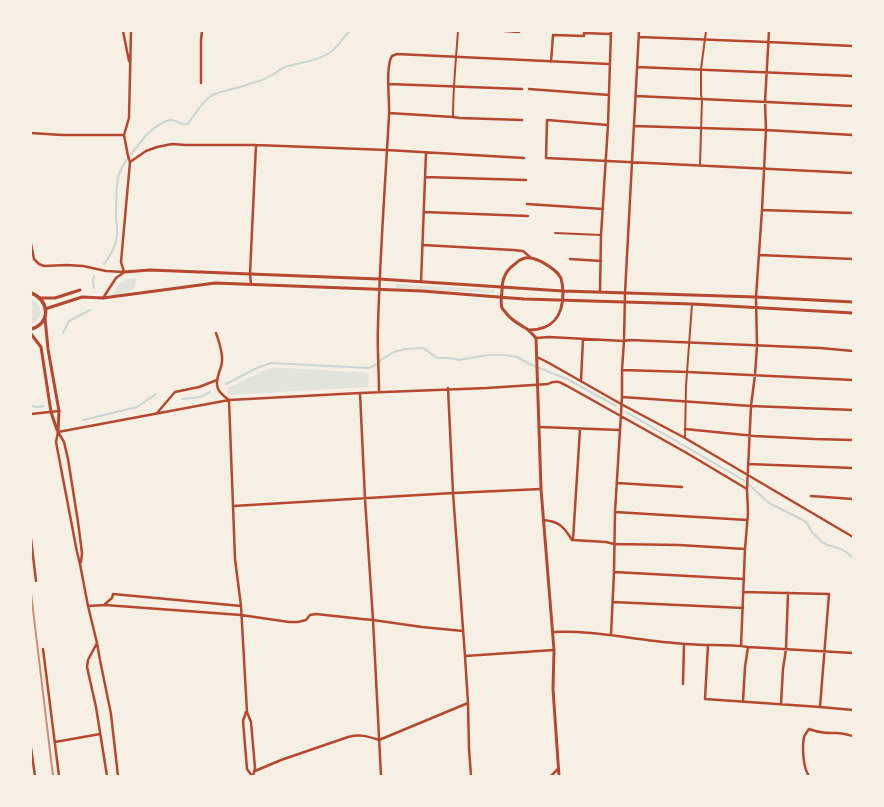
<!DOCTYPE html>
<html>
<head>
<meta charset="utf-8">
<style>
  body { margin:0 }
  #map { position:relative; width:884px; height:807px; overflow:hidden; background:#f6efe4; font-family:Manrope,sans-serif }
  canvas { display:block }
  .frame { position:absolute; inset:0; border:32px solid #f6efe4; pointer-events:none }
</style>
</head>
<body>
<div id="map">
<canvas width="884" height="807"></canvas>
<div class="frame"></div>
</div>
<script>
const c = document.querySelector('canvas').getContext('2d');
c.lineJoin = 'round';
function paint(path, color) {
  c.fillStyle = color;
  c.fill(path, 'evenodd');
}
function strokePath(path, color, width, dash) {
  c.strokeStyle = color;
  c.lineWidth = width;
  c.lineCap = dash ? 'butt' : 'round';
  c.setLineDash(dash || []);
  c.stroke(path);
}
const green = new Path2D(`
  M 127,279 L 137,279 L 134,289 C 126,291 120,295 111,296 L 120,283 Z
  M 396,284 L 495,290 L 494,293 L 396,288 Z
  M 31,299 C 44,304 44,319 31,324 Z
  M 273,368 L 290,368 L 369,373 L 368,387 L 228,395 L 228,388 L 264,371 Z`);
const stream = new Path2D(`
  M 104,264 C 113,252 118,242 117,227 C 117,224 116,221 116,218 C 116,206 116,189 118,178 C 121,164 131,155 139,144 C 147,133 156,124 170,120 C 177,119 181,126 187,124 C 195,116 201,102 211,96 C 222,90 237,89 249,84 C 257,82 265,79 272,75 C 277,72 280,69 285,67 C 300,62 316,62 329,53 C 338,47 342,38 350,31
  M 94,288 L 93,280 L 94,276
  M 63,333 L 69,321 L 90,310
  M 226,384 L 257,368 L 271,363 L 369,368 L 379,363 L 381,360 L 387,356 L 394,352 L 405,349 L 422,348 L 425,349 L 434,356 L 438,358 L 449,358 L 459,360 L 488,355 L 505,355 L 517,357 L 532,365 L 567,379 L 616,406
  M 182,399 L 200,397 L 210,392
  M 31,406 L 37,407 L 44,406
  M 626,412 L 745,481 L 769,503 L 803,520 L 807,523 L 812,532 L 822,542 L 828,545 L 841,549 L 846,552 L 853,558
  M 83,420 L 137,407 L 156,394`);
const pedestrian = new Path2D(`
  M 453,117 C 453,88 456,60 458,31
  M 700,165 L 702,99 L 701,95 L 701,69 L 706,31
  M 555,233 L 601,235
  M 685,438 L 686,386 L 692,304`);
const minor = new Path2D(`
  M 123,31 L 129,61
  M 505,31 L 519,32
  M 639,37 L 768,42 L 853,46
  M 551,62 L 553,35 L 584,36 L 584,33 L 610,34
  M 637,67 L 853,76
  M 201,83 L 201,40 L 202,31
  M 389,84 L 522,89
  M 529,89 L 609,95
  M 636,96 L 853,106
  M 389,113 L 453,117 L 460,118 L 522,120
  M 608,125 L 547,120 L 546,158 L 853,173
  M 634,126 L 766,130 L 853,135
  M 31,133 L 62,135 L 124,135
  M 130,162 L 146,151 L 157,147 L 172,144 L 185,145 L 256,145 L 387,150 L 524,158
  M 425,177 L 526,180
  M 527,204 L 603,209
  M 762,210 L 853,213
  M 424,212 L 528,216
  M 31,244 L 34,259 L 39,264 L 44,266 L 67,265 L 83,266 L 106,271 L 124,272
  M 423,245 L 513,250 L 523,251 L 531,258
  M 759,255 L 853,259
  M 570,259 L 601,261
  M 124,272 L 121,262 L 130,162 L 128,156 L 124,135 L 129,118 L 131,31
  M 421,282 L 426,153
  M 251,284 L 250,274 L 256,145
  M 600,292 L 601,235 L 608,125 L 611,31
  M 103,298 L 116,278 L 123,273
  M 216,333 C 219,342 223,352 222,361 C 222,366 220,369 219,373 C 214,387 218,392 229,400 L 235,559 L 241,606 L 247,712 L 251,722 L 255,768 L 253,776
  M 536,338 L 549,337 L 624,341 L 630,340 L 820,348 L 853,351
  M 537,357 L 549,363 L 621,404 L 685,438 L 853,537
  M 622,370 L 688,372 L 853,380
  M 581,381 L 583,339
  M 448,388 L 453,493 L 465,656 L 468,703 L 469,749 L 471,776
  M 379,392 C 379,370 377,347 378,325 C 380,255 385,186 389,116 C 390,101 385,67 392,56 L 397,54 L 609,64
  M 360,393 L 365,499 L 373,620 L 381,776
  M 622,397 L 751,406 L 853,410
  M 157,413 L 175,392 L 199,387 L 217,380
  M 31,414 L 59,411
  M 540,427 L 620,430
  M 685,429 L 755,436 L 814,439 L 853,440
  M 58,432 L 229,400 L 360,393 L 487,388 L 548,384 C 557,379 561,383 569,387 L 685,452 L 747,489
  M 58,432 L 56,442 L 77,552 L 80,564 L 88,606 L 97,643 L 100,660 L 111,714 L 118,776
  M 58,432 L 64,442 L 68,459 L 78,522 L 82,553 L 81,562
  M 748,464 L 853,468
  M 617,483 L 682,487
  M 811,496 L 853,499
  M 233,506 L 453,493 L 541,489
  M 615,512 L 747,520
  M 543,520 C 559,521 564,527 572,540
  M 31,539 L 36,581
  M 573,540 L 606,542 L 614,544 L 679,545 L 745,549
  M 573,540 L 580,429
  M 614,572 L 744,579
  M 743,592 L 829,594 L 820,707
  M 613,602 L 743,608
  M 105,604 L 112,598 L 113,594 L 241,606
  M 88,606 L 105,605 L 241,615 L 289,622 L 298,622 L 306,620 L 310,615 L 316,614 L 362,619 L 373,620 L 422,627 L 463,631
  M 553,632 C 593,630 634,640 674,643 C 686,644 699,645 711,645 C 723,645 736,645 748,647 L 853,653
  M 611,635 L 614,572 L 615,512 L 622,397 L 622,370 L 624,341 L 625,293 L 639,31
  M 97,643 L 88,660 L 87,667 L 96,707 L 107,776
  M 708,645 L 705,699 L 820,707 L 853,710
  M 741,646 L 745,549 L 748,513 L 747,489 L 751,406 L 755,375 L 757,346 L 756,297 L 762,210 L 766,130 L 765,102 L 769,31
  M 43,649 L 59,776
  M 465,656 L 554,650
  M 683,684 L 684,644
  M 743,701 L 745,667 L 748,647
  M 781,704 L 783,669 L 786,649 L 788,593
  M 246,712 L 243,721 L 247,769 L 252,776
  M 55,742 L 100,734
  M 31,748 L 35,776
  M 255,771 L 281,760 L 348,737 C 360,734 367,736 379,740 L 468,703
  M 551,776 L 558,769
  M 809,776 C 803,768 802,747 804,737 C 805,734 807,732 809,729 C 820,733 826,733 837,733 C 842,733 848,735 853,736`);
const tertiary = new Path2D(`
  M 124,272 L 150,270 L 250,274 L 379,279 L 563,291 L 756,297 L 853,302
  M 39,298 L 55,298 L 80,290
  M 45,309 L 82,297 L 103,298 L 215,283 L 422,291 L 524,299 L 692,304 L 853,313
  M 45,318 L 48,349 L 59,411 L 58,432
  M 529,330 C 552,330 563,316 563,293 C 563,289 562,282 561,278 C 556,269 536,256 525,258 C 521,259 518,261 515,264 C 506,270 502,279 502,290 C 502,295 500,303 502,308 C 503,310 505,311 506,313 C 512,321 519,324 527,329 C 531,332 533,335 536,338 L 541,489 L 554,650 L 553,689 L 559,776
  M 31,334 L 41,347 L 51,412 L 57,430`);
const secondary = new Path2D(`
  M 31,293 C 50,300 51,324 31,329`);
const rail = new Path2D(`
  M 31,593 L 53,776`);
paint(green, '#e2e4dc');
strokePath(stream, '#c9d6d2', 2);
strokePath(pedestrian, '#b5482f', 2);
strokePath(minor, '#b5482f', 2.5);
strokePath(tertiary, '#b5482f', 3);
strokePath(secondary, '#b5482f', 3.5);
strokePath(rail, '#cf8b77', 2);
</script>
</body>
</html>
